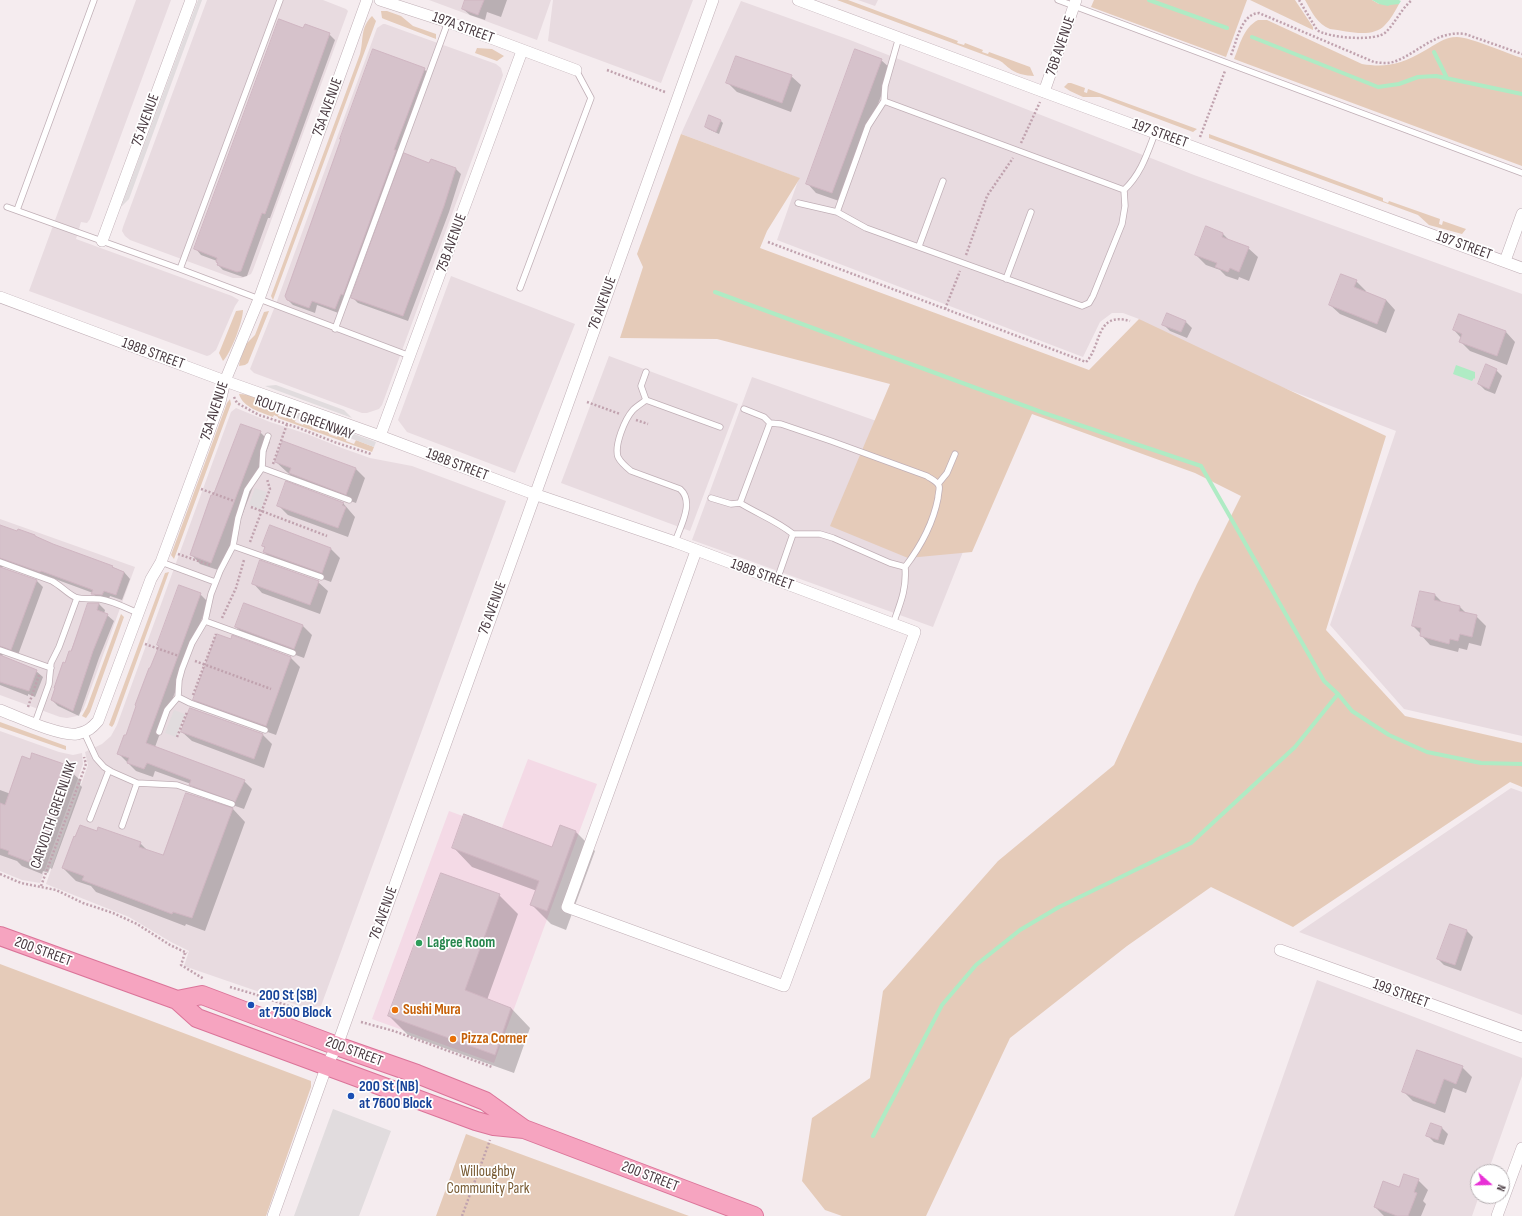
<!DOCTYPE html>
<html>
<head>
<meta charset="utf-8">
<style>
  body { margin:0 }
  #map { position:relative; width:1522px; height:1216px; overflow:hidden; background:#f5ecef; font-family:"Sofia Sans Condensed",sans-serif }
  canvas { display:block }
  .north { position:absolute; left:1470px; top:1164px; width:40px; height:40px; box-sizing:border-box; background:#fff; border:1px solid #b6b0b3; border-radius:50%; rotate:110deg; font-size:11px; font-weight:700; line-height:16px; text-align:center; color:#493a41 }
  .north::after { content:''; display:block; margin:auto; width:14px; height:18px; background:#e830d6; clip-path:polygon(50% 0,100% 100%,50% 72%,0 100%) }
</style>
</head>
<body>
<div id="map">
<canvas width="1522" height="1216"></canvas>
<div class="north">N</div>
</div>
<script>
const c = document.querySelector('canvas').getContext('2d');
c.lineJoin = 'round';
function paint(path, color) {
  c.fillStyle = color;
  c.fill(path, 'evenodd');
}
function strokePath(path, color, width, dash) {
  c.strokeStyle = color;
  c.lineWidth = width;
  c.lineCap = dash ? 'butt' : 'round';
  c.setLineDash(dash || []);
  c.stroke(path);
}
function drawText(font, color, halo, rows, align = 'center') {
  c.font = font + ' "Sofia Sans Condensed",sans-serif';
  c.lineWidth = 3.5;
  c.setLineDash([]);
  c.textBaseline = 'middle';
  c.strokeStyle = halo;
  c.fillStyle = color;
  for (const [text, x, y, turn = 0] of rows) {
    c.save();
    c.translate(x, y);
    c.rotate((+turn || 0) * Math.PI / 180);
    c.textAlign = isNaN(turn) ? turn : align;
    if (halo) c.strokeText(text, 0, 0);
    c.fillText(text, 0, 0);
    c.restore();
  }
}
const residential = new Path2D(`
  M 136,0 L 171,0 L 90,219 L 87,223 L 81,222 L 76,239 L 232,296 L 239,300 L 235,306 L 216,350 L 210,355 L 207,356 L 29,291 Z
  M 207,0 L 323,0 L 346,9 L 348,11 L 253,270 L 251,274 L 242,278 L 233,278 L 130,240 L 125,236 L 122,231 L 123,227 Z
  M 429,0 L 551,0 L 537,40 Z
  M 553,0 L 693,0 L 661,83 L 548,41 Z
  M 858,0 L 878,0 L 875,6 Z
  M 741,1 L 850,40 L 1194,175 L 1522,294 L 1522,736 L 1404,709 L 1330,625 L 1396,431 L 1185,350 L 1139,319 L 1123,313 L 1112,313 L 1100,322 L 1083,357 L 777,240 L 799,178 L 681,134 Z
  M 383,24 L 385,24 L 496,64 L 501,68 L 503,75 L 382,405 L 379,409 L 367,413 L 362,413 L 254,373 L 250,369 L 277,301 L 377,28 Z
  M 451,276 L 575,324 L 515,473 L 407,432 L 398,420 Z
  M 609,356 L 738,404 L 690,531 L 561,483 Z
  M 752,377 L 998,464 L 933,627 L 692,540 Z
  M 236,408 L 270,422 L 307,434 L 342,448 L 370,458 L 412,466 L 506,501 L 321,1006 L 306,1008 L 184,966 L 189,951 L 171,942 L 129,917 L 46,884 L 88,765 L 85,752 L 102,744 L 111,736 L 117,725 L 231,412 Z
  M 0,519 L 135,567 L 86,702 L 83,710 L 77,716 L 67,718 L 60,717 L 0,695 Z
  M 0,731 L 59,752 L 73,755 L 82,753 L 83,764 L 40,883 L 22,880 L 0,871 Z
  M 1511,788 L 1522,792 L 1522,1015 L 1299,932 Z
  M 1317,980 L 1522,1058 L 1522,1076 L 1488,1172 L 1478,1172 L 1479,1196 L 1472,1216 L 1234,1216 Z`);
const commercial = new Path2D(`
  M 528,759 L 597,784 L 494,1063 L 372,1019 L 449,811 L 501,830 Z`);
const green = new Path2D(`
  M 837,0 L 848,0 L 958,41 L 957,43 L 964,45 L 965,43 L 983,50 L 982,52 L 988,54 L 989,52 L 1030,67 L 1034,76 C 1026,76 1014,73 1009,68 C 1005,65 1003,62 998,60 Z
  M 1094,0 L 1247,0 L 1226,57 L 1091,7 Z
  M 1250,0 L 1295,0 L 1313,27 L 1313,30 Z
  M 1305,0 L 1372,0 L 1379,4 L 1399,4 C 1395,11 1391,19 1385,25 C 1372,39 1347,31 1330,29 C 1317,24 1312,12 1305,0 Z
  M 381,11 L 387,11 L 401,16 L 413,26 L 436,34 L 436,39 L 384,19 L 382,18 Z
  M 372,16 L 376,21 L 273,300 L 271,296 L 360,54 C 364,39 360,28 372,16 Z
  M 1258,20 L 1267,20 L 1362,64 C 1387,68 1401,64 1424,51 C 1435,45 1444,37 1457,37 C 1470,37 1508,54 1522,58 L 1522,166 L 1234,59 C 1240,45 1243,28 1258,20 Z
  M 477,48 L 492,49 L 504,56 L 497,61 L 475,53 Z
  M 1068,83 L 1071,83 L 1085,88 L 1084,92 L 1087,93 L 1088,89 L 1197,129 L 1193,132 L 1100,97 L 1083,97 L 1070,91 L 1064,87 Z
  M 681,134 L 800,178 L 767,231 L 760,248 L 1089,370 L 1139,319 L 1386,436 L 1326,630 L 1405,716 L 1522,743 L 1522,787 L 1510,782 L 1293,927 L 1211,887 L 1127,946 L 1010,1038 L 926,1216 L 842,1216 L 825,1210 L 802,1181 L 812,1118 L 870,1078 L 883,991 L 998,861 L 1114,765 L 1197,584 L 1241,496 L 1195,473 L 1032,414 L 972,552 L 908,558 L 830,526 L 890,384 L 717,339 L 620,338 L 643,267 L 637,254 Z
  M 1209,134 L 1383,198 L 1383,201 L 1388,203 L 1389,201 L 1440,219 L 1439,224 L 1442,225 L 1443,221 L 1466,229 L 1462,234 L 1429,225 L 1418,215 L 1209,138 Z
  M 243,310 C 243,321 231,353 223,361 L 219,353 L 236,311 Z
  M 269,311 L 248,363 L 245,365 L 239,366 L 240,360 L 246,344 L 255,335 L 264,312 Z
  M 239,394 C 248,394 258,397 264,403 L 262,406 L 269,411 L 271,409 L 279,412 L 278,416 L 286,418 L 288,415 L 296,418 L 295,422 L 303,425 L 305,421 L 313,424 L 312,428 L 320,431 L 322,427 L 330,430 L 329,434 L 337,437 L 338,433 L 347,436 L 346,441 L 354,444 L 356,440 L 374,447 L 372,452 L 278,418 L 278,417 L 274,415 L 273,417 C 261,412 243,408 239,394 Z
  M 230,399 L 231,404 L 174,559 L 171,555 L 227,403 Z
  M 169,572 L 114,724 L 112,727 L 109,725 L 165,573 Z
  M 121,614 L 124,617 L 90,712 L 86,718 L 82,716 L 87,707 Z
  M 0,722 L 66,746 L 66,750 L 0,727 Z
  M 0,964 L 311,1081 L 311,1087 L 266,1216 L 0,1216 Z
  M 466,1134 L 689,1216 L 436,1216 Z`);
const parking = new Path2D(`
  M 198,0 L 202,0 L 129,199 L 121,207 Z
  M 276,385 L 344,410 L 352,418 L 265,386 Z
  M 261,400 L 376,442 L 374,447 L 272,409 Z
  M 255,488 L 267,492 L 261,510 L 249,505 Z
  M 174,710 L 185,714 L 176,737 L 165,733 Z
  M 333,1109 L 391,1131 L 359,1216 L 294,1216 Z`);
const water = new Path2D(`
  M 1372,0 L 1399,0 L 1401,1 L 1399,4 L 1390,5 L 1388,6 L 1379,4 Z
  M 1456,365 L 1475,372 L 1475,379 L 1474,378 L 1472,381 L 1453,374 Z`);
const shadow = new Path2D(`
  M 466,0 L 507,0 L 501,17 L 487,12 L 485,20 L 470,15 L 463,9 Z
  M 304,29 L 329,34 L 335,40 L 270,218 L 268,218 L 247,276 L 243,277 L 223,270 L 218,265 L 217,261 L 201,255 L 196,249 Z
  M 881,60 L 891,69 L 842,202 L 816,193 L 807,183 Z
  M 424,69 L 429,74 L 341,314 L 317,305 L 315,313 L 293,305 L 288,300 L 342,140 Z
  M 791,76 L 801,85 L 791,112 L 737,92 L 727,82 Z
  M 720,120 L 723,123 L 719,134 L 708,129 L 706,127 Z
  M 430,164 L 456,169 L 461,174 L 449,212 L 408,321 L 358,303 L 352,297 Z
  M 1223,234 L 1230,241 L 1248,248 L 1258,257 L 1249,281 L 1239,277 L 1238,280 L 1226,276 L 1220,270 L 1206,265 L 1196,255 Z
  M 1356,281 L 1366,291 L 1365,292 L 1386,300 L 1395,310 L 1386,333 L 1340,314 L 1330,305 Z
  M 1459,315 L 1506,332 L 1515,342 L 1507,365 L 1470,351 L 1460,341 L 1461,338 L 1454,330 Z
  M 1185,321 L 1192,328 L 1187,338 L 1170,331 L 1164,325 Z
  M 1496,370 L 1502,376 L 1495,394 L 1485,390 L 1479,384 Z
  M 260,432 L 270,442 L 221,571 L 200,564 L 191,554 Z
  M 276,462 L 356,469 L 365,478 L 356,503 L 299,483 Z
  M 343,503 L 355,517 L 348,537 L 288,515 L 278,505 Z
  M 0,526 L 112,567 L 124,572 L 130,579 L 122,600 L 110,596 L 108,601 L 99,600 L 93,593 L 47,576 L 4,564 L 2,568 L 37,581 L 43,587 L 18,655 L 3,653 L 2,657 L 36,671 L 43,677 L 35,697 L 28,694 L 28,696 L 0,685 Z
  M 263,546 L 331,549 L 340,558 L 331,582 L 274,561 L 264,552 L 265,548 Z
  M 318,582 L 328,591 L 320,614 L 262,593 L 253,583 Z
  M 200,594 L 208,602 L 155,747 L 244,781 L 252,789 L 244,809 L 198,793 L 191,784 L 155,771 L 153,777 L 136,771 L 118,753 L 126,737 L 159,647 L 158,645 Z
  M 1435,595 L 1443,603 L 1460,607 L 1467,614 L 1476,616 L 1486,626 L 1481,646 L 1469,643 L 1467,650 L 1459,648 L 1458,652 L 1430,645 L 1421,635 L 1421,634 L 1413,626 Z
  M 89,604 L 99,604 L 105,610 L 104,614 L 107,615 L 114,621 L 99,658 L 79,716 L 58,706 L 52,700 Z
  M 245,604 L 303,626 L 312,635 L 304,658 L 246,637 L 236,627 Z
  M 233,637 L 291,658 L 300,667 L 276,735 L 204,709 L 194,699 Z
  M 191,709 L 263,735 L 272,744 L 264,768 L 192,741 L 182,732 Z
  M 31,760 L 64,765 L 81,781 L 80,785 L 82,787 L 52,869 L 50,868 L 48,873 L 43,871 L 42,874 L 22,866 L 17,861 L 0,855 L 0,790 L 11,794 Z
  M 233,809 L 245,822 L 205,931 L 186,924 L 185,926 L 96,892 L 91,886 L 76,881 L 63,868 L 97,832 L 140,843 L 148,851 L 164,857 Z
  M 576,832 L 595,851 L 566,930 L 551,924 L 532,905 L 537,891 L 472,867 L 453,847 L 553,848 Z
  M 499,895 L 518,914 L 487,1000 L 511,1008 L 530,1028 L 514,1073 L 408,1035 L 389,1016 Z
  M 1467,931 L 1473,937 L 1461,971 L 1444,965 L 1438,959 Z
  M 1462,1067 L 1472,1077 L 1466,1093 L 1453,1088 L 1445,1113 L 1413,1101 L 1404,1092 Z
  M 1442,1128 L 1448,1134 L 1444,1145 L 1434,1142 L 1428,1136 Z
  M 1418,1180 L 1428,1190 L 1423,1201 L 1426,1204 L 1421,1216 L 1384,1216 L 1375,1207 L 1400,1188 Z`);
const stream = new Path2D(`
  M 1149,0 L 1227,28
  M 1252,37 L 1378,87 L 1399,84 L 1418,77 L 1436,76 L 1522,94
  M 1434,52 L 1447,78
  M 715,292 L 1044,413 L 1201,466 L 1324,681 L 1338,694 L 1352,711 L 1389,735 L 1427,752 L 1481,763 L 1522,764
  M 873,1136 L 942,1005 L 976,965 L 1020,930 L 1059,907 L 1191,843 L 1295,747 L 1338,694`);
const building = new Path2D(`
  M 465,0 L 484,0 L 478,15 L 462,9 Z
  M 279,19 L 303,28 L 305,24 L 330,33 L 265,214 L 262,213 L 241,271 L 237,272 L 217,265 L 218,263 L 216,262 L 217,258 L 194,249 Z
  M 373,49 L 425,68 L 394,150 L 396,150 L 343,295 L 341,294 L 335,309 L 312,301 L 309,308 L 287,300 L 285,296 L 341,139 L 340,139 Z
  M 855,49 L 882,59 L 832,193 L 806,184 Z
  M 736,56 L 792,75 L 782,103 L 726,83 Z
  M 709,115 L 721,120 L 716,132 L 705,127 Z
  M 404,153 L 429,163 L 431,159 L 456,168 L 444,206 L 403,316 L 351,298 Z
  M 1206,226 L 1223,233 L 1222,237 L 1249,247 L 1239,272 L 1230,268 L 1228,272 L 1215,267 L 1217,263 L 1195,255 Z
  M 1341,274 L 1357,280 L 1354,287 L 1386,300 L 1377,324 L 1329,305 Z
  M 1167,313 L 1186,321 L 1181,332 L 1162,325 Z
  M 1459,314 L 1506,331 L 1497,356 L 1459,342 L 1462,334 L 1453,330 Z
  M 1486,364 L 1497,369 L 1489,389 L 1478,384 Z
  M 241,424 L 261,431 L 211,563 L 190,555 L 211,495 L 213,495 Z
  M 283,441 L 356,468 L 346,495 L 289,473 L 291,468 L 275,462 Z
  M 286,481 L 344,503 L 342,505 L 346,507 L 338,528 L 277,506 Z
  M 0,525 L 17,531 L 18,529 L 35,535 L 35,536 L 53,544 L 113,566 L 112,567 L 124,572 L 116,595 L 104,591 L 102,595 L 91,594 L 93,590 L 41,571 L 40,572 L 0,558 Z
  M 270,525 L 331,548 L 322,573 L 263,552 L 265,547 L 262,546 Z
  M 260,560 L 319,581 L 310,605 L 252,584 Z
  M 0,567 L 37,580 L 11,650 L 0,646 Z
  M 179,585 L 201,593 L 146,743 L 245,780 L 235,802 L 189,785 L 191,780 L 147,763 L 144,769 L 127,763 L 129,758 L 117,754 L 124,735 L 126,735 L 136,706 L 135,705 L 149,668 L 150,668 L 159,646 L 157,645 Z
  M 1420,591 L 1435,594 L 1434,600 L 1460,606 L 1459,611 L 1477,615 L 1472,637 L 1460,634 L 1458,641 L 1450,639 L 1449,644 L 1420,636 L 1421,628 L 1412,626 Z
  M 88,603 L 99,603 L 97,610 L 108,614 L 93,651 L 73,711 L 51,700 L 55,688 L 54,688 L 63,662 L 65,663 L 69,651 L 71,651 Z
  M 244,603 L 303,625 L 294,649 L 235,627 Z
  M 217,634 L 231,639 L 232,635 L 291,657 L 266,726 L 193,700 Z
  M 0,655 L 37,670 L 29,691 L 0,682 Z
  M 190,708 L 263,734 L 254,759 L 181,732 Z
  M 32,753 L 64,764 L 64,766 L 69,768 L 67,772 L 69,773 L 39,857 L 37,856 L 35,861 L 30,859 L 29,862 L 8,854 L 9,851 L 0,848 L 0,803 L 5,805 L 22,756 L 30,759 Z
  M 186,793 L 233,808 L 192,918 L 173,912 L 172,914 L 82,880 L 84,876 L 62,868 L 74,836 L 75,837 L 80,825 L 97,831 L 98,827 L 141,842 L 139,847 L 163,855 Z
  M 464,814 L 552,847 L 560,825 L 576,831 L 547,911 L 530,905 L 539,881 L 452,848 Z
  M 441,873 L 500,894 L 465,990 L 511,1008 L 495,1055 L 388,1016 Z
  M 1450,924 L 1467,930 L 1455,965 L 1437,959 Z
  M 1417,1050 L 1463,1066 L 1456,1084 L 1444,1079 L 1435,1104 L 1402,1092 Z
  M 1431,1123 L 1442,1127 L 1438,1140 L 1426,1136 Z
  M 1404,1174 L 1419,1179 L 1414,1192 L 1417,1193 L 1408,1216 L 1397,1216 L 1374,1207 L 1383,1181 L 1399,1187 Z`);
const path = new Path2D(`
  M 1299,0 L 1317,30 C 1328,38 1376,42 1386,32 C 1396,22 1401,9 1412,0
  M 1231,55 C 1237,41 1241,14 1259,13 L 1374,62 C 1381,63 1389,64 1396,61 C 1419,52 1437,30 1465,34 L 1522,54
  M 607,70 L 665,92
  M 1200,137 L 1225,71
  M 1021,143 L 1040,102
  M 768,242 L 1086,362 C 1102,346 1095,311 1130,321
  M 966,255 L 987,196 L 1013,158
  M 945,309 L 960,271
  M 234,397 L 237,403 L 259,415 L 299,428 L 334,442 L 371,454
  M 587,402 L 620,414
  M 636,420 L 648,424
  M 273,464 L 287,424
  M 201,489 L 234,501
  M 251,507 L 327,536
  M 250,542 L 270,489 L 267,479
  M 178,554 L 210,565
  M 222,618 L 236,588 L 244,560
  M 145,644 L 179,656
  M 195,661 L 271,689
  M 193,695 L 216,634
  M 28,707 L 39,675
  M 177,737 L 187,712
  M 0,874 L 21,883 L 56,890 L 83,903 L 113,913 L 137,924 L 170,945 L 187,953
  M 41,886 L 86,764 L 84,757
  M 185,953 L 181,965 L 204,979
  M 230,987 L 254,994 L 306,1012 L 333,1013
  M 361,1022 L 394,1031 L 492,1067
  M 462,1216 L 490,1140`);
const lane = new Path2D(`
  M 1058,0 L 1522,173
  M 884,101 L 1124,190 C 1141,174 1147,154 1155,133
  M 798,203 L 837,212 L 866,228 L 1082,306 L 1089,303 L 1093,296 L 1122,224 L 1125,206 L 1124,190
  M 7,207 L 180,269 L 410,356
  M 17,210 L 94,0
  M 837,212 L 868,126 L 884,101 L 885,86 L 899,37
  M 919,246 L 943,181
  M 180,269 L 280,0
  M 1006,279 L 1031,212
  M 520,288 L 591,98 L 576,70
  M 335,329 L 448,22
  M 646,372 L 641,386 L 646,400
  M 744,409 L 764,417 L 770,423 L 781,424 L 831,441 L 927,476 C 931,479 937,481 939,486 C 940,489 938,494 938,498 C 933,524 921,546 905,567 L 890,563 L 833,538 L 820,534 L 793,534 L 777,580
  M 262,468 L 349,500
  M 938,484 L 947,473 L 955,454
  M 711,498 L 731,504 L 740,503 L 770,423
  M 740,503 C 758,514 777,521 793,534
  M 675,542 C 680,527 695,502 680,489 L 631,471 C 626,467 621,463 618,457 C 614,445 625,419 633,410 C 637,406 642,403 646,400 L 720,427
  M 233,546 L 321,577
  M 0,562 L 52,581 C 60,585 68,594 75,597 C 84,600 91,598 100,599 C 113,601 126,608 138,613
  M 161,562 L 215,582
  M 205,621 L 293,653
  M 893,624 C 900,604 907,589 905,567
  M 0,650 L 51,668
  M 178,697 L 190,703 L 265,730
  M 35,723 L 49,684 L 51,663 L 59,647 L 77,598
  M 84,732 L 96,758 L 104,767 L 112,772 L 137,783 L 177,785 L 232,804
  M 159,732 L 167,710 L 178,697 L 179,680 L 182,669 L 192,643 L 205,621 L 211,594 L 220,571 L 233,546 L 238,518 L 247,490 L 262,468 L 263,451 L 268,436
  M 90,819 L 109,770
  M 122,826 L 137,783`);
const street = new Path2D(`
  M 380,0 L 448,22 L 576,70
  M 798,0 L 1044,92 L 1522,268
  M 1044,92 L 1076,0
  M 102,241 L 191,0
  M 1505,261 L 1522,214
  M 0,297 L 225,381 L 380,436 L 534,494 L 675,542 L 915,632 L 784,986 L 567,907 L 696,551
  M 380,436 L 522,51
  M 0,710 C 19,717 58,736 77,734 C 87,732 92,728 98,721 L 151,579 L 161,562 L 220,402 L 225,381 L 259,299 L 367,0
  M 1280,950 L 1522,1037
  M 273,1216 L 327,1065 L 337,1046 L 713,0
  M 1497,1216 L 1522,1148`);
const primary = new Path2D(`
  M 0,936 L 177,1000 L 197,1018 L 476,1121 L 494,1126 L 524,1129
  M 177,1000 L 202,995 L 337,1046 L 417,1074 L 485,1101 L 524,1129 L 754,1216`);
const markers = [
  [419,943,4,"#2e9e5b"],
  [251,1005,4,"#1a4fb4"],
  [395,1010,4,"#e8710a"],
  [453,1039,4,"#e8710a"],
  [351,1096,4,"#1a4fb4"]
];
const streetNames = [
  ["197A STREET",463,28,20],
  ["76B AVENUE",1061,46,-71],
  ["75A AVENUE",328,107,-70],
  ["75 AVENUE",146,120,-70],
  ["197 STREET",1160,134,20],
  ["75B AVENUE",452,243,-70],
  ["197 STREET",1464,246,20],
  ["76 AVENUE",603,303,-70],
  ["198B STREET",153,354,20],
  ["75A AVENUE",215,411,-72],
  ["ROUTLET GREENWAY",304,418,20],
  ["198B STREET",457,465,21],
  ["198B STREET",762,575,20],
  ["76 AVENUE",493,608,-70],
  ["CARVOLTH GREENLINK",54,815,-71],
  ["76 AVENUE",384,913,-70],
  ["200 STREET",43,952,20],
  ["199 STREET",1401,994,20],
  ["200 STREET",354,1052,20],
  ["200 STREET",650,1177,21]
];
const leisureNames = [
  ["Lagree Room",427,943]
];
const transitNames = [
  ["200 St (SB)",259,996],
  ["at 7500 Block",259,1013],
  ["200 St (NB)",359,1087],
  ["at 7600 Block",359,1104]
];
const foodNames = [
  ["Sushi Mura",403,1010],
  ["Pizza Corner",461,1039]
];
const parkNames = [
  ["Willoughby",488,1172],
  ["Community Park",488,1189]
];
paint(residential, '#e8dbe0');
paint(commercial, '#f4dae6');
paint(green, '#e5cbb9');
paint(parking, '#e1dcde');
paint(water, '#afebc4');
paint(shadow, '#0003');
strokePath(stream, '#afebc4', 4);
paint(building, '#d6c2cb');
strokePath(building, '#d0b6c2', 1);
strokePath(lane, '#c0afb6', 7);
strokePath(street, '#c0afb6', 12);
strokePath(primary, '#db7499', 20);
strokePath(path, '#c0a2ae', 2.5, [2, 2]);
strokePath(lane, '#fff', 5.5);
strokePath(street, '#fff', 11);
strokePath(primary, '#f6a4c0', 18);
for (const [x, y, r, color] of markers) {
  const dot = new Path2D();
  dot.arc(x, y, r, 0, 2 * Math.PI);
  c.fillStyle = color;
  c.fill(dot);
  strokePath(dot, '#fff', 1.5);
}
drawText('15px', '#493a41', '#fff', streetNames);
drawText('bold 15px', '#27864d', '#fff', leisureNames, 'left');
drawText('bold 15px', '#164399', '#fff', transitNames, 'left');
drawText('bold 15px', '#c56008', '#fff', foodNames, 'left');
drawText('15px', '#775931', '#fff', parkNames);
</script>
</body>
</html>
